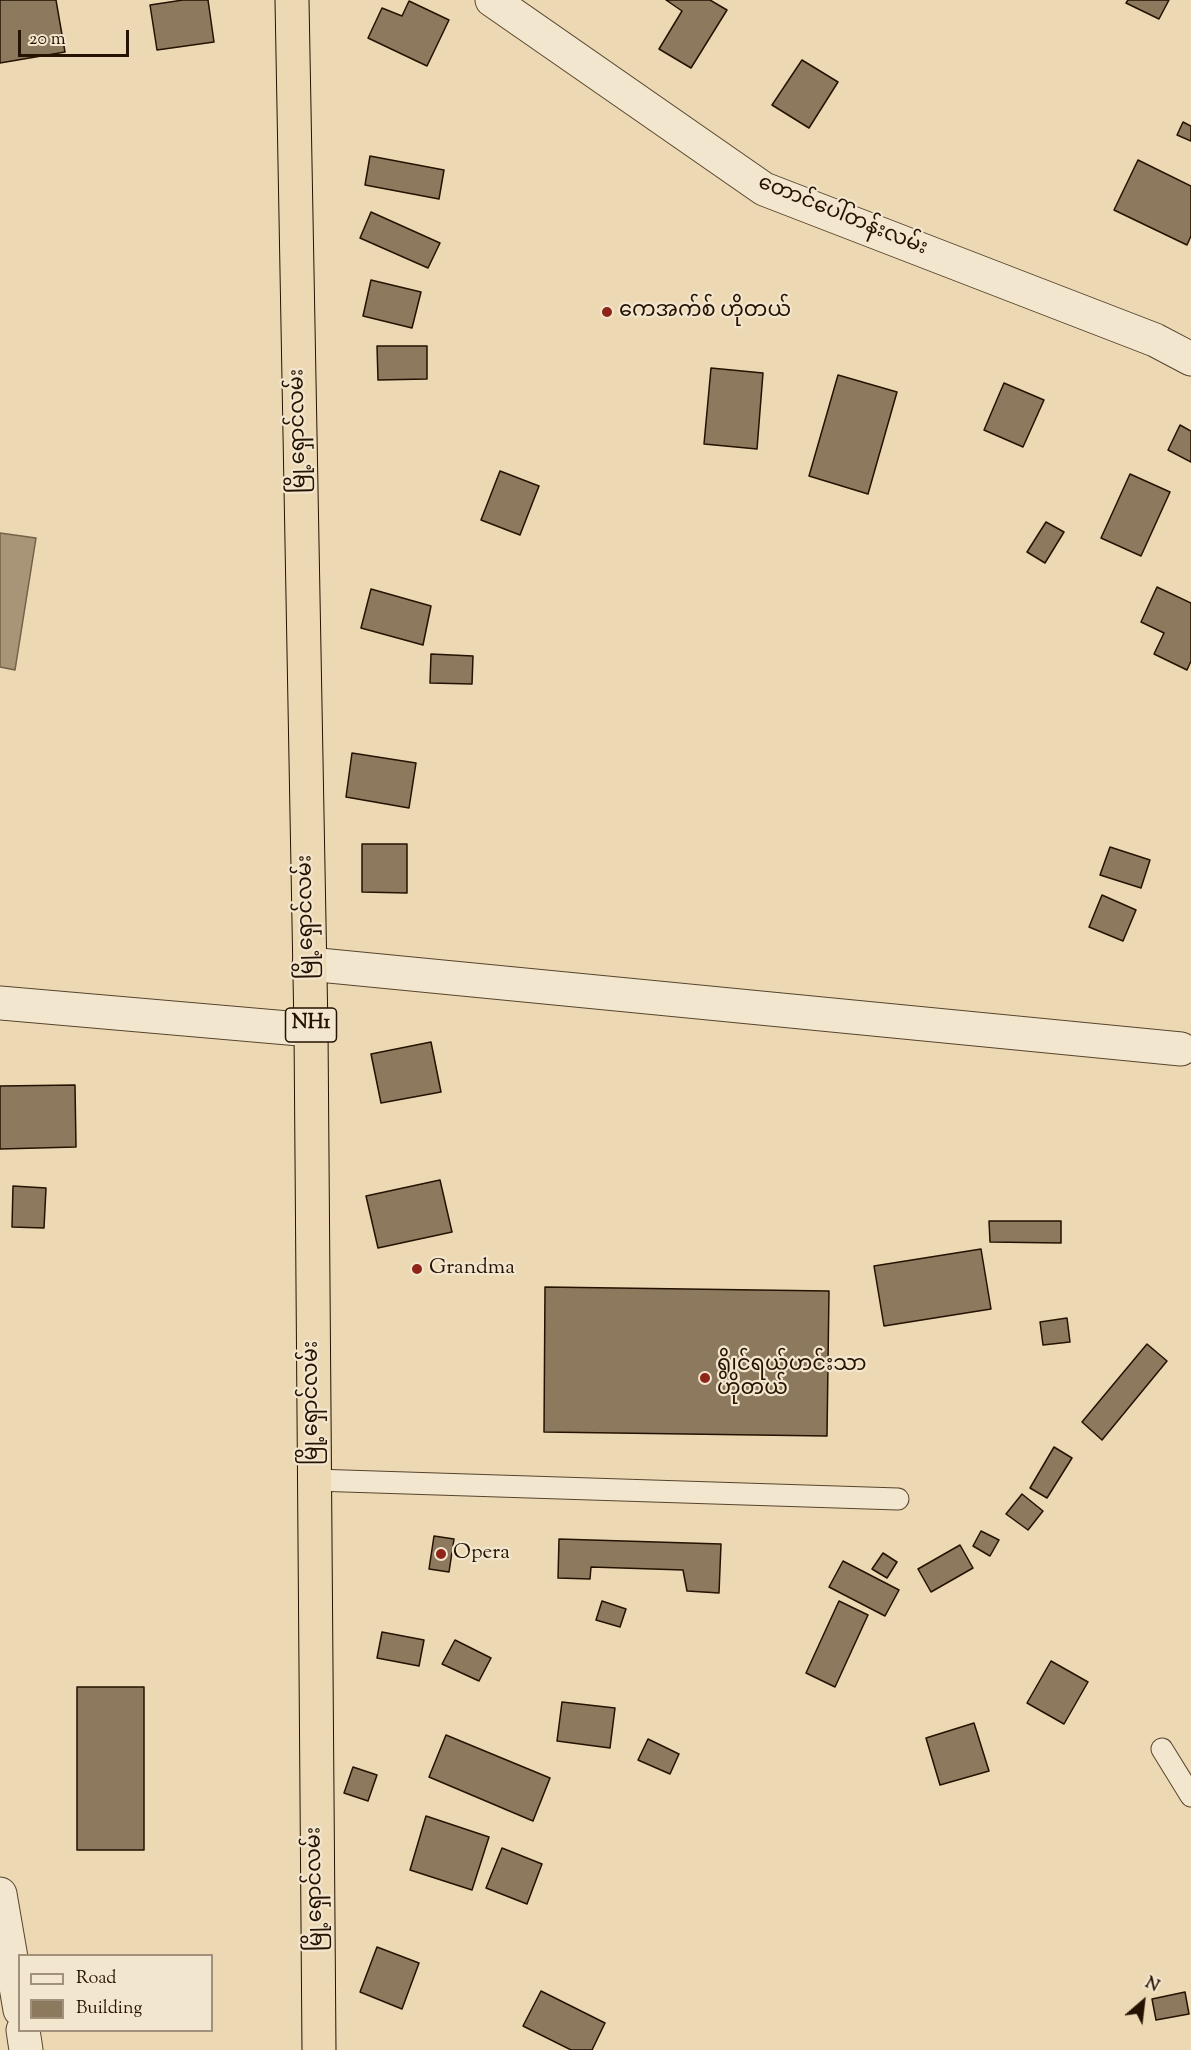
<!DOCTYPE html>
<html>
<head>
<meta charset="utf-8">
<style>
  body { margin:0 }
  #map { position:relative; width:1191px; height:2050px; overflow:hidden; background:#ecd9b4; font-family:"Sorts Mill Goudy",serif }
  canvas { display:block }
  .legend { position:absolute; left:18px; top:1954px; width:195px; height:78px; box-sizing:border-box; background:#f3e6ce; border:2px solid #a1917c; margin:0; padding:8px 10px; list-style:none; font-size:18px; color:#251200 }
  .legend li { display:flex; align-items:center; gap:12px; height:30px }
  .legend b { width:30px; border:2px solid #a1917c }
  .north { position:absolute; left:1113px; top:1972px; width:60px; height:60px; -webkit-text-stroke:4px #f3e6ce; paint-order:stroke; rotate:28deg; font-size:16px; font-weight:700; line-height:24px; text-align:center; color:#251200 }
  .north::after { content:''; display:block; margin:auto; width:21px; height:27px; background:#251200; clip-path:polygon(50% 0,100% 100%,50% 72%,0 100%) }
  .scale { position:absolute; left:18px; top:30px; width:111px; height:27px; box-sizing:border-box; border:3px solid #251200; border-top:0; padding-left:8px; font-size:18px; line-height:21px; white-space:nowrap; color:#251200; -webkit-text-stroke:4px #f3e6ce; paint-order:stroke }
</style>
</head>
<body>
<div id="map">
<canvas width="1191" height="2050"></canvas>
<ul class="legend">
<li><b style="height:8px;background:#f3e6ce"></b>Road</li>
<li><b style="height:16px;background:#8c795e"></b>Building</li>
</ul>
<div class="north">N</div>
<div class="scale">20 m</div>
</div>
<script>
const c = document.querySelector('canvas').getContext('2d');
c.lineJoin = 'round';
function paint(path, color) {
  c.fillStyle = color;
  c.fill(path, 'evenodd');
}
function strokePath(path, color, width, dash) {
  c.strokeStyle = color;
  c.lineWidth = width;
  c.lineCap = dash ? 'butt' : 'round';
  c.setLineDash(dash || []);
  c.stroke(path);
}
function drawText(font, color, halo, rows, align = 'center') {
  c.font = font + ' "Sorts Mill Goudy","Noto Sans Myanmar",serif';
  c.lineWidth = 4.5;
  c.setLineDash([]);
  c.textBaseline = 'middle';
  c.strokeStyle = halo;
  c.fillStyle = color;
  for (const [text, x, y, turn = 0] of rows) {
    c.save();
    c.translate(x, y);
    c.rotate((+turn || 0) * Math.PI / 180);
    c.textAlign = isNaN(turn) ? turn : align;
    if (halo) c.strokeText(text, 0, 0);
    c.fillText(text, 0, 0);
    c.restore();
  }
}
const water = new Path2D(`
  M 0,533 L 36,538 L 15,670 L 0,667 Z`);
const building = new Path2D(`
  M 0,0 L 56,0 L 65,52 L 0,63 Z
  M 183,0 L 208,0 L 214,42 L 157,50 L 150,5 Z
  M 666,0 L 710,0 L 727,10 L 691,68 L 659,49 L 682,11 Z
  M 1128,0 L 1169,0 L 1159,19 L 1126,3 Z
  M 409,1 L 449,20 L 427,66 L 368,38 L 382,8 L 402,16 Z
  M 802,60 L 838,82 L 809,128 L 772,105 Z
  M 1183,122 L 1191,126 L 1191,141 L 1177,135 Z
  M 370,156 L 444,170 L 439,199 L 365,185 Z
  M 1138,160 L 1191,186 L 1191,236 L 1187,245 L 1114,210 Z
  M 371,212 L 440,243 L 428,268 L 360,238 Z
  M 371,280 L 421,292 L 412,328 L 363,316 Z
  M 377,346 L 427,346 L 427,379 L 378,380 Z
  M 711,368 L 763,373 L 757,449 L 704,444 Z
  M 838,375 L 897,392 L 868,494 L 809,476 Z
  M 1004,383 L 1044,400 L 1023,447 L 984,430 Z
  M 1180,425 L 1191,431 L 1191,462 L 1168,450 Z
  M 500,471 L 539,486 L 520,535 L 481,520 Z
  M 1130,474 L 1170,492 L 1141,556 L 1101,538 Z
  M 1046,522 L 1064,532 L 1045,563 L 1027,552 Z
  M 1157,587 L 1191,603 L 1191,661 L 1187,670 L 1154,654 L 1164,633 L 1141,622 Z
  M 371,589 L 431,606 L 423,645 L 361,628 Z
  M 431,654 L 473,656 L 472,684 L 430,683 Z
  M 352,753 L 416,763 L 409,808 L 346,797 Z
  M 362,844 L 407,844 L 407,893 L 362,892 Z
  M 1110,847 L 1150,860 L 1141,888 L 1100,875 Z
  M 1102,895 L 1136,910 L 1123,941 L 1089,927 Z
  M 431,1042 L 441,1092 L 381,1103 L 371,1054 Z
  M 75,1085 L 76,1147 L 0,1149 L 0,1086 Z
  M 440,1180 L 452,1232 L 378,1248 L 366,1196 Z
  M 13,1186 L 46,1188 L 44,1228 L 12,1227 Z
  M 989,1221 L 1061,1221 L 1061,1243 L 990,1242 Z
  M 981,1249 L 991,1309 L 884,1326 L 874,1266 Z
  M 545,1287 L 829,1291 L 827,1436 L 544,1432 Z
  M 1067,1318 L 1070,1342 L 1043,1345 L 1040,1322 Z
  M 1147,1344 L 1167,1361 L 1102,1440 L 1082,1422 Z
  M 1054,1447 L 1072,1458 L 1047,1498 L 1030,1488 Z
  M 1022,1494 L 1043,1511 L 1028,1530 L 1006,1514 Z
  M 981,1531 L 999,1540 L 990,1556 L 973,1546 Z
  M 434,1536 L 454,1539 L 449,1572 L 429,1569 Z
  M 559,1539 L 721,1544 L 719,1593 L 687,1591 L 683,1570 L 591,1567 L 590,1579 L 558,1578 Z
  M 960,1545 L 973,1568 L 931,1592 L 918,1569 Z
  M 883,1553 L 897,1562 L 887,1578 L 872,1569 Z
  M 843,1561 L 899,1590 L 885,1616 L 829,1587 Z
  M 602,1601 L 626,1609 L 620,1627 L 596,1620 Z
  M 839,1601 L 868,1615 L 835,1687 L 806,1673 Z
  M 382,1632 L 424,1640 L 419,1666 L 377,1658 Z
  M 455,1640 L 491,1658 L 479,1681 L 442,1664 Z
  M 1051,1661 L 1088,1682 L 1064,1724 L 1027,1703 Z
  M 77,1687 L 144,1687 L 144,1850 L 77,1850 Z
  M 562,1702 L 615,1708 L 610,1748 L 557,1741 Z
  M 974,1723 L 989,1771 L 940,1785 L 926,1738 Z
  M 446,1735 L 550,1778 L 533,1821 L 429,1777 Z
  M 648,1739 L 679,1754 L 670,1774 L 638,1760 Z
  M 353,1767 L 377,1775 L 368,1801 L 344,1793 Z
  M 426,1816 L 489,1837 L 472,1890 L 410,1870 Z
  M 502,1848 L 542,1864 L 527,1904 L 486,1888 Z
  M 377,1947 L 419,1963 L 402,2009 L 360,1992 Z
  M 541,1991 L 605,2023 L 592,2050 L 571,2050 L 523,2026 Z
  M 1185,1992 L 1189,2014 L 1156,2020 L 1152,1999 Z`);
const service = new Path2D(`
  M 314,1480 L 898,1499
  M 1162,1749 L 1191,1796`);
const minor = new Path2D(`
  M 492,0 L 764,189 L 1155,340 L 1191,359
  M 309,964 L 1181,1049
  M 0,1003 L 311,1030
  M 0,1894 L 20,2010
  M 23,2030 L 26,2050`);
const trunk = new Path2D(`
  M 292,0 L 311,1030 L 319,2050`);
const markers = [
  [607,312,6,"#8f2418"],
  [417,1269,6,"#8f2418"],
  [705,1378,6,"#8f2418"],
  [441,1554,6,"#8f2418"]
];
const shields = [
  [311,1025,51]
];
const shieldNames = [
  ["NH1",311,1025]
];
const streetNames = [
  ["တောင်ပေါ်တန်းလမ်း",842,217,22],
  ["မြို့ရှောင်လမ်း",300,431,-91],
  ["မြို့ရှောင်လမ်း",308,917,-91],
  ["မြို့ရှောင်လမ်း",313,1403,-90],
  ["မြို့ရှောင်လမ်း",317,1889,-91]
];
const poiNames = [
  ["ကေအက်စ် ဟိုတယ်",619,312],
  ["Grandma",429,1269],
  ["ရွိုင်ရယ်ဟင်းသာ",717,1366],
  ["ဟိုတယ်",717,1390],
  ["Opera",453,1554]
];
paint(water, '#a89577');
strokePath(water, '#746147', 1.5);
paint(building, '#8c795e');
strokePath(building, '#251200', 1.5);
strokePath(service, '#57442d', 23);
strokePath(minor, '#57442d', 35);
strokePath(trunk, '#251200', 35);
strokePath(service, '#f3e6ce', 21);
strokePath(minor, '#f3e6ce', 33);
strokePath(trunk, '#ecd9b4', 33);
for (const [x, y, r, color] of markers) {
  const dot = new Path2D();
  dot.arc(x, y, r, 0, 2 * Math.PI);
  c.fillStyle = color;
  c.fill(dot);
  strokePath(dot, '#f3e6ce', 2);
}
for (const [x, y, w] of shields) {
  const box = new Path2D();
  box.roundRect(x - w / 2, y - 17, w, 34, 4.5);
  c.fillStyle = '#f3e6ce';
  c.fill(box);
  strokePath(box, '#251200', 1.5);
}
drawText('bold 20px', '#251200', null, shieldNames);
drawText('21px', '#251200', '#f3e6ce', streetNames);
drawText('21px', '#251200', '#f3e6ce', poiNames, 'left');
</script>
</body>
</html>
